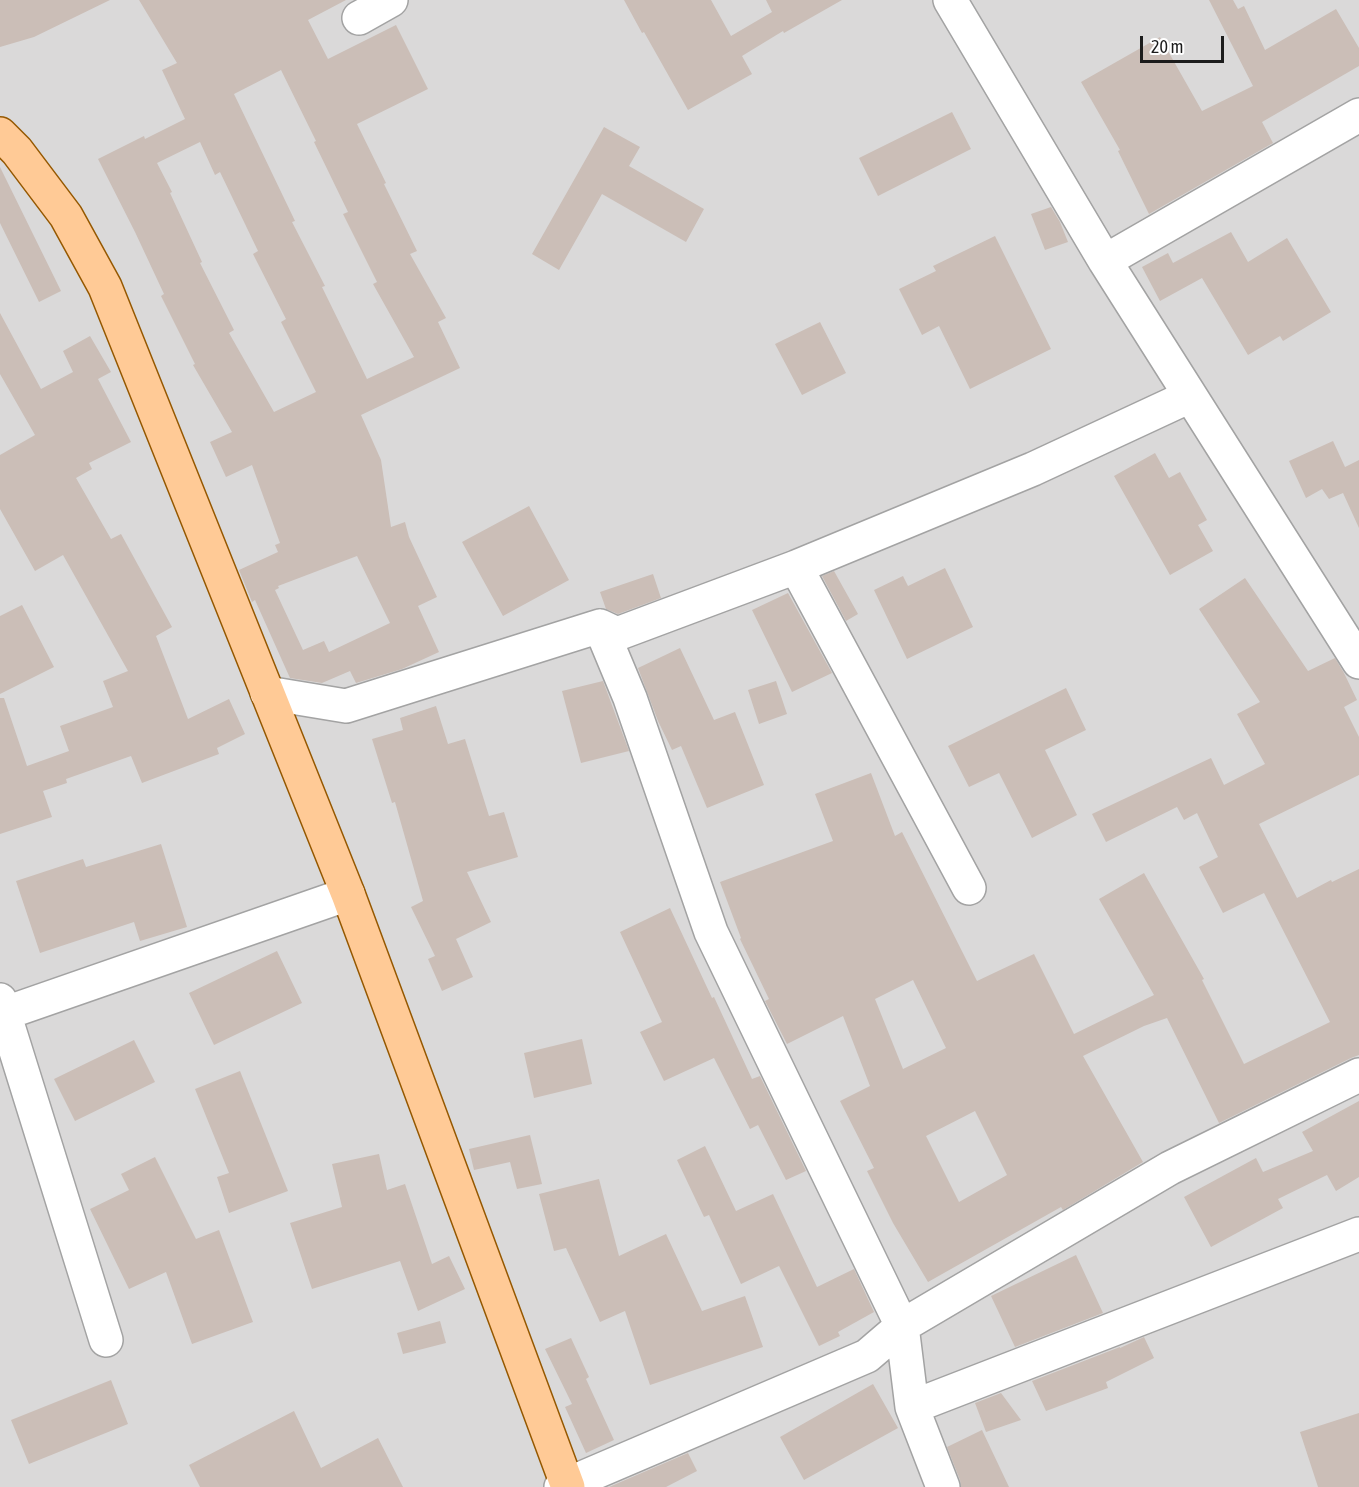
<!DOCTYPE html>
<html>
<head>
<meta charset="utf-8">
<style>
  body { margin:0 }
  #map { position:relative; width:1359px; height:1487px; overflow:hidden; background:#efe9e1; font-family:"Asap Condensed",sans-serif }
  canvas { display:block }
  .scale { position:absolute; left:1140px; top:36px; width:84px; height:27px; box-sizing:border-box; border:3px solid #1c1c1c; border-top:0; padding-left:8px; font-size:18px; line-height:21px; white-space:nowrap; color:#1c1c1c; -webkit-text-stroke:4px #fff; paint-order:stroke }
</style>
</head>
<body>
<div id="map">
<canvas width="1359" height="1487"></canvas>
<div class="scale">20 m</div>
</div>
<script>
const c = document.querySelector('canvas').getContext('2d');
c.lineJoin = 'round';
function paint(path, color) {
  c.fillStyle = color;
  c.fill(path, 'evenodd');
}
function strokePath(path, color, width, dash) {
  c.strokeStyle = color;
  c.lineWidth = width;
  c.lineCap = dash ? 'butt' : 'round';
  c.setLineDash(dash || []);
  c.stroke(path);
}
const residential = new Path2D(`
  M 0,0 L 1359,0 L 1359,1487 L 0,1487 Z`);
const building = new Path2D(`
  M 0,0 L 110,0 L 34,37 L 0,47 Z
  M 139,0 L 346,0 L 308,20 L 328,59 L 396,25 L 428,89 L 357,124 L 386,183 L 384,184 L 417,251 L 410,254 L 446,318 L 438,322 L 460,368 L 361,415 L 381,460 L 391,527 L 405,522 L 409,537 L 437,597 L 418,606 L 439,652 L 402,669 L 356,683 L 350,671 L 322,683 L 290,678 L 255,600 L 252,602 L 239,570 L 278,552 L 275,545 L 280,543 L 252,465 L 226,477 L 210,442 L 232,432 L 193,365 L 195,364 L 161,296 L 164,294 L 135,232 L 98,159 L 144,136 L 145,139 L 185,119 L 162,70 L 177,63 ZM 281,70 L 316,141 L 314,142 L 348,212 L 343,214 L 377,282 L 373,284 L 414,357 L 367,379 L 322,287 L 325,286 L 292,222 L 295,221 L 234,94 ZM 200,142 L 215,175 L 220,172 L 258,251 L 253,254 L 286,319 L 281,322 L 316,392 L 274,412 L 229,333 L 234,330 L 200,263 L 202,262 L 170,193 L 172,192 L 157,163 ZM 357,556 L 390,623 L 329,652 L 324,641 L 303,650 L 275,590 L 279,588 L 278,586 Z
  M 624,0 L 711,0 L 731,36 L 772,12 L 766,0 L 842,0 L 784,33 L 783,31 L 742,56 L 752,74 L 688,110 L 644,32 L 642,33 Z
  M 1209,0 L 1233,0 L 1238,9 L 1244,6 L 1265,50 L 1336,9 L 1359,48 L 1359,66 L 1262,122 L 1273,143 L 1149,214 L 1118,151 L 1120,150 L 1081,82 L 1160,37 L 1202,111 L 1253,86 Z
  M 952,112 L 971,149 L 878,196 L 859,158 Z
  M 604,127 L 640,147 L 629,166 L 704,209 L 686,242 L 602,194 L 559,270 L 532,254 Z
  M 0,167 L 61,291 L 39,302 L 0,223 Z
  M 1051,207 L 1060,222 L 1068,242 L 1045,250 L 1031,214 Z
  M 1231,232 L 1248,262 L 1287,238 L 1331,312 L 1283,341 L 1280,336 L 1248,355 L 1202,278 L 1160,301 L 1142,267 L 1168,253 L 1173,263 Z
  M 995,236 L 1051,349 L 970,389 L 939,326 L 922,335 L 899,289 L 936,271 L 933,266 Z
  M 0,313 L 41,389 L 73,372 L 63,351 L 90,336 L 111,372 L 98,379 L 131,442 L 89,463 L 92,469 L 76,478 L 111,539 L 121,534 L 172,627 L 156,636 L 188,719 L 229,699 L 245,734 L 217,748 L 219,754 L 142,783 L 131,756 L 66,779 L 67,783 L 43,791 L 52,817 L 0,834 L 0,698 L 4,698 L 27,766 L 69,751 L 60,726 L 113,707 L 103,681 L 128,671 L 63,555 L 35,571 L 0,509 L 0,455 L 35,435 L 0,374 Z
  M 820,322 L 846,373 L 802,395 L 775,344 Z
  M 1333,441 L 1345,467 L 1359,460 L 1359,528 L 1343,493 L 1329,499 L 1322,489 L 1306,498 L 1289,461 Z
  M 1155,453 L 1169,478 L 1180,472 L 1207,520 L 1198,525 L 1213,551 L 1170,575 L 1114,476 Z
  M 529,506 L 569,580 L 503,616 L 462,542 Z
  M 945,568 L 973,627 L 907,659 L 874,590 L 903,576 L 908,586 Z
  M 834,571 L 858,614 L 846,621 L 822,576 Z
  M 653,574 L 661,598 L 618,614 L 606,609 L 600,592 Z
  M 1245,578 L 1308,671 L 1335,658 L 1344,673 L 1357,700 L 1344,707 L 1359,737 L 1359,775 L 1259,824 L 1297,898 L 1331,880 L 1332,882 L 1359,869 L 1359,1055 L 1351,1058 L 1219,1123 L 1167,1018 L 1144,1026 L 1083,1056 L 1143,1162 L 1063,1210 L 1061,1207 L 928,1282 L 893,1223 L 867,1171 L 874,1168 L 840,1101 L 870,1086 L 843,1016 L 787,1044 L 765,1001 L 769,999 L 740,939 L 741,938 L 720,882 L 833,841 L 815,794 L 871,773 L 895,836 L 902,832 L 977,981 L 1034,954 L 1074,1034 L 1154,995 L 1099,899 L 1144,873 L 1204,979 L 1202,980 L 1244,1064 L 1330,1022 L 1264,893 L 1223,913 L 1199,867 L 1218,857 L 1197,813 L 1184,820 L 1177,807 L 1106,842 L 1092,814 L 1211,758 L 1224,785 L 1265,764 L 1237,714 L 1260,702 L 1199,609 ZM 913,980 L 946,1048 L 903,1069 L 875,999 ZM 975,1111 L 1007,1175 L 959,1202 L 926,1136 Z
  M 788,593 L 832,673 L 792,692 L 752,610 Z
  M 22,605 L 54,667 L 0,694 L 0,616 Z
  M 680,648 L 714,720 L 735,712 L 764,785 L 707,808 L 681,746 L 672,750 L 658,721 L 638,668 Z
  M 603,681 L 629,751 L 581,763 L 562,691 Z
  M 776,681 L 787,714 L 759,724 L 748,690 Z
  M 1066,688 L 1086,730 L 1045,750 L 1077,815 L 1032,838 L 999,773 L 969,787 L 948,746 Z
  M 436,706 L 448,744 L 465,739 L 489,816 L 504,812 L 518,857 L 467,872 L 491,922 L 456,939 L 473,977 L 442,991 L 428,959 L 435,956 L 411,907 L 423,901 L 395,802 L 392,803 L 372,739 L 403,730 L 400,718 Z
  M 161,844 L 187,927 L 140,941 L 134,922 L 40,953 L 16,881 L 83,859 L 86,867 Z
  M 670,908 L 712,998 L 714,997 L 752,1079 L 760,1076 L 806,1171 L 786,1180 L 758,1125 L 750,1129 L 714,1058 L 664,1081 L 640,1032 L 662,1022 L 620,932 Z
  M 277,951 L 302,1003 L 214,1045 L 189,993 Z
  M 582,1039 L 592,1084 L 534,1098 L 524,1053 Z
  M 134,1040 L 155,1082 L 75,1121 L 54,1079 Z
  M 240,1071 L 288,1191 L 229,1213 L 217,1177 L 229,1173 L 195,1089 Z
  M 1359,1101 L 1359,1177 L 1336,1191 L 1327,1175 L 1278,1199 L 1283,1208 L 1211,1247 L 1184,1197 L 1256,1158 L 1263,1172 L 1313,1151 L 1302,1132 Z
  M 530,1135 L 542,1184 L 517,1189 L 510,1162 L 474,1170 L 469,1149 Z
  M 705,1146 L 736,1211 L 773,1194 L 817,1287 L 854,1269 L 874,1312 L 838,1332 L 840,1336 L 819,1346 L 779,1266 L 741,1284 L 709,1215 L 704,1217 L 677,1160 Z
  M 379,1154 L 387,1190 L 405,1184 L 432,1264 L 449,1256 L 465,1289 L 418,1311 L 400,1261 L 312,1289 L 290,1223 L 342,1207 L 332,1164 Z
  M 155,1157 L 196,1239 L 219,1230 L 253,1322 L 192,1344 L 166,1272 L 129,1289 L 90,1209 L 129,1190 L 121,1174 Z
  M 599,1179 L 619,1256 L 666,1234 L 702,1311 L 745,1296 L 763,1347 L 650,1385 L 625,1311 L 600,1322 L 566,1248 L 554,1251 L 539,1194 Z
  M 1076,1255 L 1103,1313 L 1015,1347 L 991,1296 Z
  M 440,1321 L 446,1343 L 403,1354 L 397,1333 Z
  M 1144,1337 L 1154,1358 L 1106,1382 L 1108,1388 L 1046,1411 L 1032,1381 L 1120,1347 L 1120,1348 Z
  M 571,1338 L 589,1377 L 586,1379 L 614,1440 L 586,1453 L 565,1407 L 572,1404 L 545,1349 Z
  M 111,1380 L 128,1424 L 29,1464 L 11,1420 Z
  M 873,1384 L 898,1428 L 804,1480 L 780,1437 Z
  M 1001,1393 L 1021,1420 L 986,1432 L 975,1403 Z
  M 294,1411 L 321,1468 L 378,1438 L 403,1487 L 200,1487 L 189,1465 Z
  M 1359,1413 L 1359,1487 L 1318,1487 L 1300,1432 Z
  M 982,1430 L 1009,1487 L 961,1487 L 960,1480 L 947,1447 Z
  M 688,1453 L 697,1471 L 666,1487 L 609,1487 Z`);
const minor = new Path2D(`
  M 950,0 L 1105,261 L 1359,662
  M 359,18 L 391,0
  M 1105,261 L 1359,115
  M 796,567 L 969,888
  M 600,626 L 630,698 L 711,932 L 902,1326 L 912,1407 L 943,1487
  M 267,693 L 346,706 L 600,626 L 617,634 L 796,567 L 1033,469 L 1190,396
  M 0,1000 L 106,1340
  M 0,1015 L 348,894
  M 912,1407 L 1359,1234
  M 561,1487 L 867,1356 L 902,1326 L 1170,1168 L 1359,1075`);
const major = new Path2D(`
  M 0,134 L 17,151 L 66,216 L 105,287 L 348,894 L 568,1487`);
paint(residential, '#dad9d9');
paint(building, '#cbbeb7');
strokePath(minor, '#a3a3a3', 36);
strokePath(major, '#955800', 36);
strokePath(minor, '#fff', 33);
strokePath(major, '#ffca96', 33);
</script>
</body>
</html>
